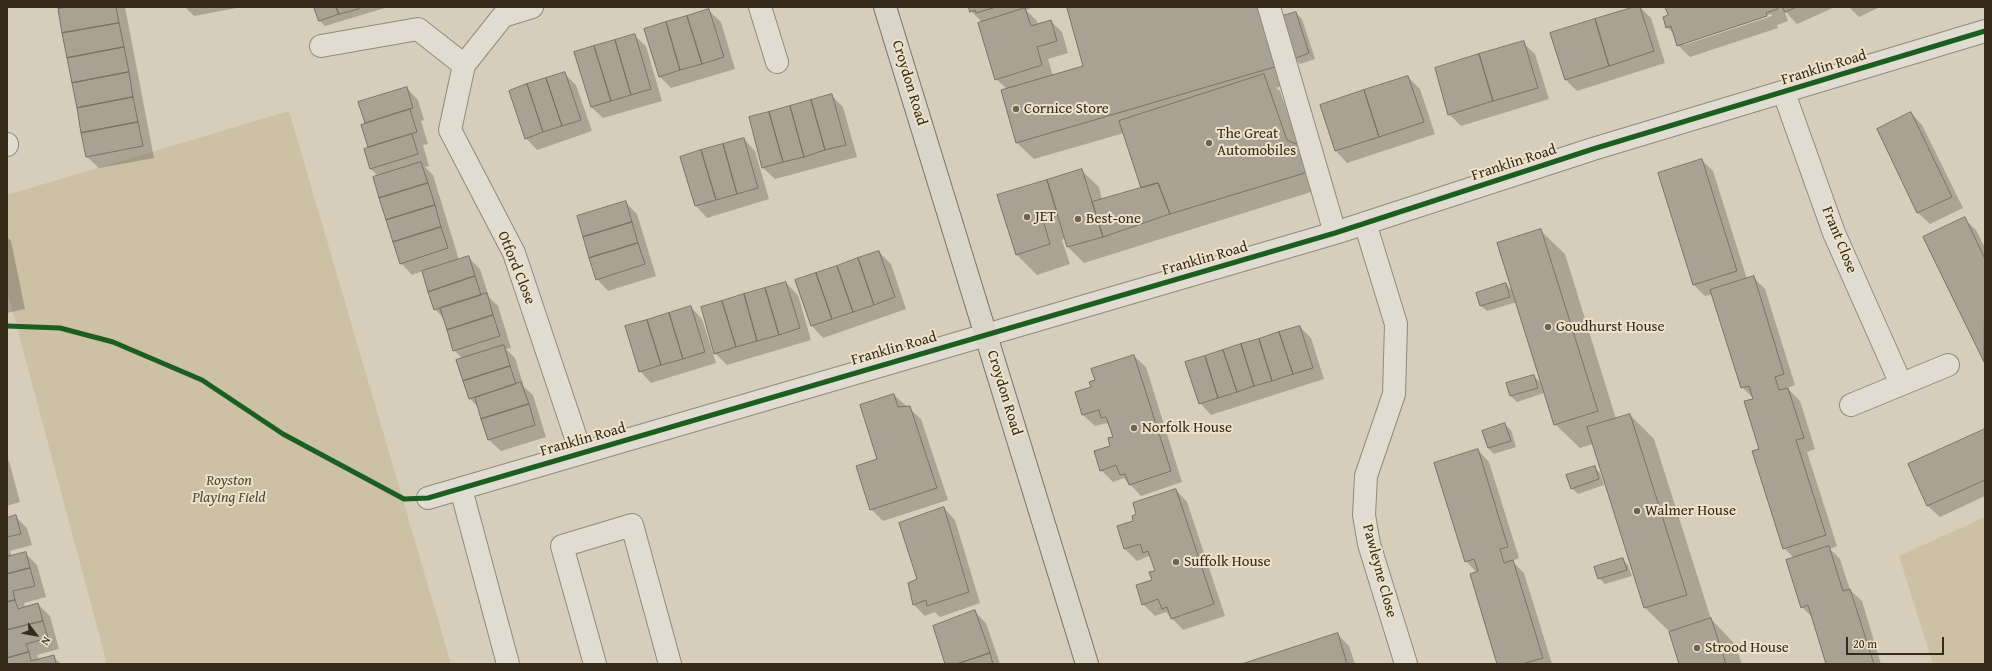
<!DOCTYPE html>
<html>
<head>
<meta charset="utf-8">
<style>
  body { margin:0 }
  #map { position:relative; width:1992px; height:671px; overflow:hidden; background:#d6ceba; font-family:"Gentium Book Plus",serif }
  canvas { display:block }
  .frame { position:absolute; inset:0; border:8px solid #362a19; pointer-events:none }
  .north { position:absolute; left:16px; top:615px; width:40px; height:40px; -webkit-text-stroke:3px #ede2ca; paint-order:stroke; rotate:122deg; font-size:11px; font-weight:700; line-height:16px; text-align:center; color:#362a19 }
  .north::after { content:''; display:block; margin:auto; width:14px; height:18px; background:#362a19; clip-path:polygon(50% 0,100% 100%,50% 72%,0 100%) }
  .scale { position:absolute; left:1846px; top:637px; width:98px; height:18px; box-sizing:border-box; border:2px solid #362a19; border-top:0; padding-left:5px; font-size:12px; line-height:14px; white-space:nowrap; color:#362a19; -webkit-text-stroke:3px #ede2ca; paint-order:stroke }
</style>
</head>
<body>
<div id="map">
<canvas width="1992" height="671"></canvas>
<div class="frame"></div>
<div class="north">N</div>
<div class="scale">20 m</div>
</div>
<script>
const c = document.querySelector('canvas').getContext('2d');
c.lineJoin = 'round';
function paint(path, color) {
  c.fillStyle = color;
  c.fill(path, 'evenodd');
}
function strokePath(path, color, width, dash) {
  c.strokeStyle = color;
  c.lineWidth = width;
  c.lineCap = dash ? 'butt' : 'round';
  c.setLineDash(dash || []);
  c.stroke(path);
}
function drawText(font, color, halo, rows, align = 'center') {
  c.font = font + ' "Gentium Book Plus",serif';
  c.lineWidth = 4;
  c.setLineDash([]);
  c.textBaseline = 'middle';
  c.strokeStyle = halo;
  c.fillStyle = color;
  for (const [text, x, y, turn = 0] of rows) {
    c.save();
    c.translate(x, y);
    c.rotate((+turn || 0) * Math.PI / 180);
    c.textAlign = isNaN(turn) ? turn : align;
    if (halo) c.strokeText(text, 0, 0);
    c.fillText(text, 0, 0);
    c.restore();
  }
}
const green = new Path2D(`
  M 289,111 L 451,664 L 107,664 L 7,290 L 7,195 Z
  M 1985,517 L 1985,664 L 1933,664 L 1899,556 Z`);
const shadow = new Path2D(`
  M 58,7 L 125,7 L 154,158 L 99,168 L 87,157 Z
  M 185,7 L 242,7 L 194,16 Z
  M 315,7 L 388,7 L 325,26 L 319,20 Z
  M 970,7 L 1034,7 L 1026,10 L 1037,21 L 1038,25 L 1051,21 L 1062,32 L 1068,53 L 1048,59 L 1053,76 L 1084,66 L 1073,7 L 1272,7 L 1294,82 L 1276,88 L 1280,91 L 1299,146 L 1324,188 L 1084,263 L 1068,247 L 1065,238 L 1062,240 L 1070,264 L 1037,275 L 1017,255 L 998,196 L 1082,171 L 1099,187 L 1102,200 L 1142,189 L 1124,133 L 1034,159 L 1017,143 L 1002,91 L 1007,89 L 996,79 L 982,22 L 971,11 Z
  M 1638,7 L 1640,7 L 1651,18 L 1665,63 L 1577,91 L 1565,79 Z
  M 1666,7 L 1835,7 L 1797,24 L 1784,10 L 1788,21 L 1777,25 L 1778,28 L 1690,57 L 1678,45 L 1675,35 L 1667,27 L 1670,16 ZM 1771,14 L 1772,16 L 1684,45 L 1684,43 Z
  M 1849,7 L 1880,7 L 1859,17 Z
  M 709,11 L 721,22 L 735,69 L 671,88 L 660,77 Z
  M 1296,13 L 1302,19 L 1315,59 L 1300,64 L 1294,58 Z
  M 634,35 L 646,46 L 662,101 L 603,118 L 591,107 Z
  M 1523,43 L 1535,54 L 1549,99 L 1461,126 L 1449,114 Z
  M 564,73 L 576,85 L 592,131 L 537,150 L 526,138 Z
  M 1408,77 L 1420,89 L 1435,134 L 1347,163 L 1336,151 L 1321,106 Z
  M 407,88 L 418,100 L 424,120 L 421,121 L 428,144 L 423,145 L 429,166 L 425,167 L 433,175 L 459,260 L 468,257 L 480,269 L 489,297 L 498,306 L 511,348 L 506,349 L 515,358 L 524,387 L 533,395 L 546,437 L 501,451 L 489,440 L 479,408 L 470,399 L 458,361 L 463,359 L 454,350 L 444,319 L 435,309 L 423,271 L 412,275 L 401,263 L 378,176 L 371,169 L 369,148 L 362,125 L 366,124 L 360,102 Z
  M 832,96 L 843,107 L 857,157 L 775,179 L 763,168 Z
  M 1911,113 L 1922,125 L 1963,208 L 1930,224 L 1918,213 L 1878,129 Z
  M 744,139 L 755,151 L 769,199 L 707,218 L 696,206 L 682,157 Z
  M 1702,160 L 1713,171 L 1747,279 L 1753,277 L 1765,289 L 1795,385 L 1787,388 L 1800,401 L 1815,449 L 1807,452 L 1837,546 L 1830,549 L 1840,559 L 1850,590 L 1862,601 L 1881,664 L 1827,664 L 1813,618 L 1802,607 L 1794,558 L 1784,548 L 1760,450 L 1754,399 L 1742,387 L 1713,294 L 1705,296 L 1694,285 Z
  M 625,202 L 637,214 L 656,276 L 608,291 L 597,279 Z
  M 1964,218 L 1976,230 L 1985,248 L 1985,362 L 1924,238 Z
  M 1540,230 L 1565,254 L 1616,419 L 1630,415 L 1654,439 L 1711,619 L 1735,644 L 1742,664 L 1680,664 L 1670,632 L 1645,608 L 1593,444 L 1580,448 L 1555,424 L 1517,302 L 1487,311 L 1481,306 L 1506,284 L 1514,293 Z
  M 7,237 L 11,241 L 25,309 L 7,313 Z
  M 879,252 L 891,264 L 906,309 L 823,338 L 812,326 L 796,281 Z
  M 786,283 L 798,295 L 811,340 L 727,365 L 715,353 Z
  M 691,307 L 702,319 L 716,363 L 651,383 L 640,371 Z
  M 1300,327 L 1311,338 L 1324,379 L 1211,415 L 1200,403 Z
  M 1134,356 L 1146,367 L 1182,482 L 1141,496 L 1124,478 L 1113,482 L 1101,470 L 1114,437 L 1111,426 L 1107,423 L 1095,426 L 1083,415 L 1076,393 L 1092,387 L 1096,381 Z
  M 1534,376 L 1540,382 L 1544,393 L 1517,402 L 1511,396 L 1507,384 Z
  M 894,395 L 921,419 L 948,500 L 883,521 L 871,509 L 879,460 Z
  M 1505,425 L 1511,430 L 1516,447 L 1494,454 L 1488,448 Z
  M 1985,430 L 1985,496 L 1940,517 L 1928,506 L 1910,465 Z
  M 1478,450 L 1489,462 L 1519,558 L 1512,561 L 1524,573 L 1552,664 L 1498,664 L 1477,573 L 1466,561 Z
  M 7,459 L 9,461 L 20,502 L 7,506 Z
  M 1594,467 L 1600,473 L 1604,485 L 1578,494 L 1572,488 Z
  M 1176,490 L 1187,502 L 1225,616 L 1183,630 L 1166,612 L 1155,616 L 1143,604 L 1156,571 L 1153,561 L 1149,556 L 1137,561 L 1125,549 L 1118,527 L 1134,521 Z
  M 944,508 L 955,520 L 980,603 L 940,617 L 935,612 L 925,616 L 914,605 L 919,580 Z
  M 16,517 L 27,528 L 32,545 L 10,551 L 12,557 L 25,553 L 37,565 L 46,597 L 24,603 L 25,608 L 38,604 L 50,616 L 59,649 L 37,655 L 39,660 L 53,656 L 61,664 L 7,664 L 7,519 Z
  M 1622,559 L 1628,565 L 1632,576 L 1605,584 L 1599,578 Z
  M 974,611 L 986,623 L 1000,664 L 946,664 Z
  M 1337,634 L 1349,646 L 1355,664 L 1245,664 Z`);
const building = new Path2D(`
  M 67,7 L 116,7 L 119,23 L 62,33 L 58,9 Z
  M 314,7 L 336,7 L 339,14 L 319,21 Z
  M 336,7 L 358,7 L 359,9 L 339,14 Z
  M 969,7 L 996,7 L 976,13 L 975,10 L 970,12 Z
  M 1069,7 L 1261,7 L 1278,66 L 1016,143 L 1001,90 L 1083,66 L 1067,8 Z
  M 1634,7 L 1640,7 L 1654,51 L 1609,66 L 1595,19 Z
  M 1665,7 L 1777,7 L 1778,9 L 1766,13 L 1767,16 L 1677,46 L 1671,26 L 1666,28 L 1663,17 L 1668,15 Z
  M 1783,7 L 1797,7 L 1785,12 Z
  M 1025,8 L 1031,26 L 1051,20 L 1057,41 L 1037,47 L 1042,65 L 995,80 L 978,23 Z
  M 709,9 L 724,57 L 702,64 L 687,16 Z
  M 1296,12 L 1309,53 L 1293,59 L 1279,17 Z
  M 687,16 L 702,64 L 680,70 L 666,22 Z
  M 1595,19 L 1609,66 L 1565,80 L 1550,33 Z
  M 666,22 L 680,70 L 659,77 L 644,29 Z
  M 119,23 L 124,47 L 67,58 L 62,33 Z
  M 635,34 L 651,89 L 631,95 L 615,40 Z
  M 615,40 L 631,95 L 611,101 L 594,46 Z
  M 1524,41 L 1538,88 L 1493,101 L 1479,54 Z
  M 594,46 L 611,101 L 591,107 L 574,52 Z
  M 124,47 L 129,72 L 72,83 L 67,58 Z
  M 1479,54 L 1493,101 L 1448,115 L 1435,68 Z
  M 129,72 L 133,97 L 77,108 L 72,83 Z
  M 565,72 L 581,120 L 562,126 L 546,78 Z
  M 1264,74 L 1287,140 L 1299,145 L 1308,172 L 1170,214 L 1158,183 L 1141,188 L 1119,121 Z
  M 1408,76 L 1424,122 L 1379,137 L 1364,90 Z
  M 546,78 L 562,126 L 543,132 L 527,84 Z
  M 527,84 L 543,132 L 525,139 L 509,91 Z
  M 407,87 L 413,108 L 365,123 L 358,102 Z
  M 1364,90 L 1379,137 L 1335,151 L 1320,105 Z
  M 832,94 L 846,145 L 825,150 L 811,100 Z
  M 133,97 L 138,122 L 81,133 L 77,108 Z
  M 811,100 L 825,150 L 804,157 L 790,106 Z
  M 790,106 L 804,157 L 783,162 L 769,112 Z
  M 410,109 L 417,132 L 368,147 L 361,125 Z
  M 769,112 L 783,162 L 762,168 L 749,117 Z
  M 1911,112 L 1952,197 L 1917,213 L 1877,129 Z
  M 138,122 L 143,146 L 86,157 L 81,133 Z
  M 412,134 L 418,154 L 370,169 L 364,149 Z
  M 744,138 L 758,188 L 737,194 L 723,144 Z
  M 723,144 L 737,194 L 716,200 L 701,150 Z
  M 701,150 L 716,200 L 695,206 L 680,157 Z
  M 1702,159 L 1737,271 L 1693,285 L 1658,173 Z
  M 421,162 L 428,183 L 379,198 L 373,177 Z
  M 1082,169 L 1103,237 L 1067,247 L 1047,180 Z
  M 1047,180 L 1058,215 L 1043,220 L 1050,244 L 1016,255 L 997,195 Z
  M 428,183 L 435,205 L 386,220 L 379,198 Z
  M 1158,183 L 1170,214 L 1103,237 L 1092,202 Z
  M 626,201 L 632,222 L 583,237 L 577,216 Z
  M 435,205 L 441,227 L 393,242 L 386,220 Z
  M 1965,217 L 1985,259 L 1984,362 L 1923,237 Z
  M 632,222 L 638,243 L 589,258 L 583,237 Z
  M 441,227 L 448,248 L 400,264 L 393,242 Z
  M 1541,229 L 1598,411 L 1554,425 L 1497,243 Z
  M 638,243 L 645,264 L 596,280 L 589,258 Z
  M 879,251 L 895,297 L 874,305 L 858,258 Z
  M 469,256 L 475,276 L 428,292 L 422,271 Z
  M 858,258 L 874,305 L 853,312 L 837,266 Z
  M 837,266 L 853,312 L 832,319 L 816,273 Z
  M 816,273 L 832,319 L 811,326 L 795,280 Z
  M 475,276 L 481,295 L 434,310 L 428,292 Z
  M 1754,276 L 1784,374 L 1775,377 L 1779,390 L 1788,388 L 1804,438 L 1796,440 L 1826,535 L 1783,549 L 1752,451 L 1759,449 L 1744,401 L 1753,399 L 1749,386 L 1741,388 L 1710,290 Z
  M 786,282 L 800,328 L 779,335 L 765,288 Z
  M 1506,283 L 1510,297 L 1480,306 L 1476,293 Z
  M 765,288 L 779,335 L 757,341 L 744,294 Z
  M 487,293 L 493,315 L 447,330 L 440,308 Z
  M 744,294 L 757,341 L 736,347 L 722,301 Z
  M 722,301 L 736,347 L 714,354 L 701,307 Z
  M 691,306 L 705,352 L 683,359 L 669,313 Z
  M 669,313 L 683,359 L 661,365 L 647,320 Z
  M 493,315 L 500,336 L 453,351 L 447,330 Z
  M 647,320 L 661,365 L 639,372 L 625,326 Z
  M 1300,326 L 1313,368 L 1293,374 L 1279,332 Z
  M 1279,332 L 1293,374 L 1272,381 L 1259,339 Z
  M 1259,339 L 1272,381 L 1254,386 L 1241,344 Z
  M 1241,344 L 1254,386 L 1237,392 L 1223,350 Z
  M 504,345 L 510,366 L 463,381 L 456,360 Z
  M 1223,350 L 1237,392 L 1218,398 L 1205,356 Z
  M 1134,355 L 1171,471 L 1129,485 L 1125,474 L 1120,475 L 1116,465 L 1100,471 L 1094,451 L 1110,446 L 1108,438 L 1113,437 L 1106,417 L 1101,418 L 1099,410 L 1082,415 L 1075,392 L 1091,387 L 1089,382 L 1095,380 L 1091,369 Z
  M 1205,356 L 1218,398 L 1199,404 L 1185,362 Z
  M 510,366 L 516,384 L 469,399 L 463,381 Z
  M 1534,375 L 1538,388 L 1510,396 L 1506,383 Z
  M 521,382 L 529,404 L 481,419 L 475,398 Z
  M 894,394 L 898,407 L 910,406 L 937,488 L 870,510 L 856,466 L 877,459 L 860,405 Z
  M 529,404 L 535,425 L 488,440 L 481,419 Z
  M 1630,414 L 1687,595 L 1644,608 L 1587,427 Z
  M 1505,423 L 1511,441 L 1488,448 L 1482,431 Z
  M 1985,429 L 1985,480 L 1927,506 L 1908,464 Z
  M 1478,449 L 1508,547 L 1500,549 L 1504,563 L 1513,560 L 1543,658 L 1522,664 L 1497,664 L 1470,574 L 1478,571 L 1474,559 L 1465,562 L 1434,463 Z
  M 1595,466 L 1599,479 L 1571,489 L 1566,475 Z
  M 1176,489 L 1214,604 L 1171,619 L 1167,607 L 1162,609 L 1158,599 L 1142,605 L 1136,585 L 1152,580 L 1149,572 L 1155,571 L 1148,551 L 1143,553 L 1140,544 L 1124,549 L 1117,526 L 1133,521 L 1132,516 L 1136,514 L 1133,503 Z
  M 944,507 L 969,592 L 927,606 L 926,600 L 913,605 L 908,583 L 917,579 L 899,523 Z
  M 16,515 L 21,534 L 7,537 L 7,518 Z
  M 1829,546 L 1843,591 L 1850,589 L 1874,664 L 1826,664 L 1808,605 L 1801,608 L 1786,560 Z
  M 26,552 L 30,568 L 7,574 L 7,557 Z
  M 1623,558 L 1627,570 L 1598,579 L 1594,567 Z
  M 30,568 L 35,586 L 13,591 L 15,600 L 7,602 L 7,574 Z
  M 15,600 L 18,609 L 38,603 L 43,621 L 7,630 L 7,602 Z
  M 975,610 L 990,653 L 957,664 L 945,664 L 933,626 Z
  M 1711,618 L 1726,664 L 1679,664 L 1669,632 Z
  M 43,621 L 48,638 L 26,644 L 29,652 L 7,658 L 7,630 Z
  M 1338,633 L 1347,664 L 1242,664 Z
  M 29,652 L 31,661 L 54,655 L 56,664 L 7,664 L 7,658 Z
  M 990,653 L 993,664 L 957,664 Z`);
const minor = new Path2D(`
  M 532,7 L 503,16 L 464,65 L 450,130 L 514,253 L 581,453
  M 760,7 L 777,62
  M 1269,7 L 1335,233
  M 321,46 L 418,29 L 464,65
  M 1784,93 L 1834,233 L 1901,384
  M 7,144 L 7,145
  M 1365,223 L 1396,324 L 1394,394 L 1366,476 L 1364,515 L 1369,544 L 1406,664
  M 1851,405 L 1948,365
  M 461,489 L 508,664
  M 428,498 L 1335,233 L 1593,149 L 1985,31
  M 595,664 L 562,546 L 632,525 L 670,664`);
const major = new Path2D(`
  M 885,7 L 1087,664`);
const cycleway = new Path2D(`
  M 7,326 L 60,328 L 113,342 L 202,380 L 283,434 L 404,499 L 428,498 L 1335,233 L 1593,149 L 1985,31`);
const markers = [
  [1016,109,4,"#6e6351"],
  [1209,143,4,"#6e6351"],
  [1027,217,4,"#6e6351"],
  [1078,219,4,"#6e6351"],
  [1548,327,4,"#6e6351"],
  [1134,428,4,"#6e6351"],
  [1637,511,4,"#6e6351"],
  [1176,562,4,"#6e6351"],
  [1697,648,4,"#6e6351"]
];
const streetNames = [
  ["Franklin Road",1824,68,-17],
  ["Croydon Road",909,83,73],
  ["Franklin Road",1514,163,-18],
  ["Frant Close",1839,240,68],
  ["Franklin Road",1205,259,-16],
  ["Otford Close",516,268,68],
  ["Franklin Road",894,349,-16],
  ["Croydon Road",1004,393,73],
  ["Franklin Road",583,440,-16],
  ["Pawleyne Close",1379,571,75]
];
const poiNames = [
  ["Cornice Store",1024,109],
  ["The Great",1217,134],
  ["Automobiles",1217,151],
  ["JET",1035,217],
  ["Best-one",1086,219],
  ["Goudhurst House",1556,327],
  ["Norfolk House",1142,428],
  ["Walmer House",1645,511],
  ["Suffolk House",1184,562],
  ["Strood House",1705,648]
];
const parkNames = [
  ["Royston",229,481],
  ["Playing Field",229,498]
];
paint(green, '#cdc1a5');
paint(shadow, '#0003');
paint(building, '#a8a194');
strokePath(building, '#797366', 1);
strokePath(minor, '#90897c', 24);
strokePath(major, '#797366', 24);
strokePath(minor, '#e0dcd1', 22);
strokePath(major, '#dad5c9', 22);
strokePath(cycleway, '#1b5e20', 5);
for (const [x, y, r, color] of markers) {
  const dot = new Path2D();
  dot.arc(x, y, r, 0, 2 * Math.PI);
  c.fillStyle = color;
  c.fill(dot);
  strokePath(dot, '#ede2ca', 1.5);
}
drawText('15px', '#362a19', '#ede2ca', streetNames);
drawText('15px', '#362a19', '#ede2ca', poiNames, 'left');
drawText('italic 15px', '#534632', '#ede2ca', parkNames);
</script>
</body>
</html>
